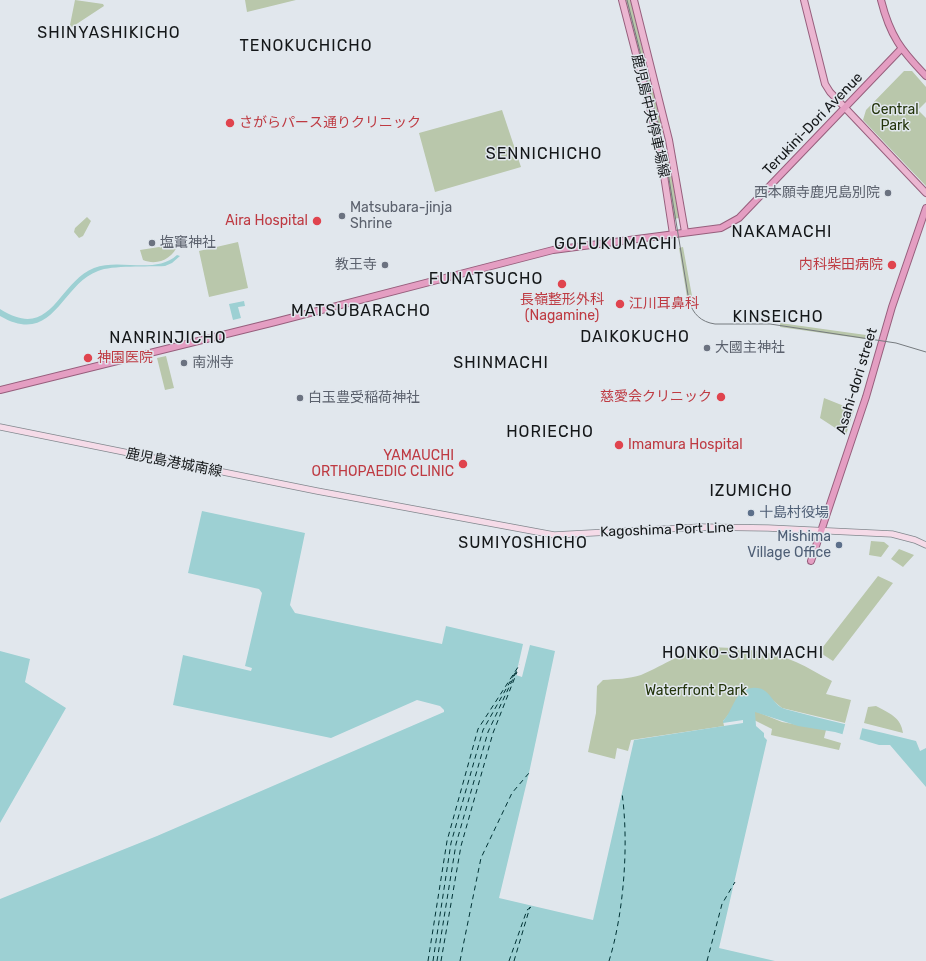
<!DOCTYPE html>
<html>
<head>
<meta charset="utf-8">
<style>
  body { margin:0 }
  canvas { display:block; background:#e1e7ed }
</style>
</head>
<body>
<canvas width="926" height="961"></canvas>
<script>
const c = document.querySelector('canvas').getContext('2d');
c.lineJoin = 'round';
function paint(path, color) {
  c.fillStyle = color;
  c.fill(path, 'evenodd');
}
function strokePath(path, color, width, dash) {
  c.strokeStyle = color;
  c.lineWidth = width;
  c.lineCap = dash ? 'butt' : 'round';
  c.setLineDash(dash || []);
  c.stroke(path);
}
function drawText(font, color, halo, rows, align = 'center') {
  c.font = font + ' Rubik,"Noto Sans JP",sans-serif';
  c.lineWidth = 3;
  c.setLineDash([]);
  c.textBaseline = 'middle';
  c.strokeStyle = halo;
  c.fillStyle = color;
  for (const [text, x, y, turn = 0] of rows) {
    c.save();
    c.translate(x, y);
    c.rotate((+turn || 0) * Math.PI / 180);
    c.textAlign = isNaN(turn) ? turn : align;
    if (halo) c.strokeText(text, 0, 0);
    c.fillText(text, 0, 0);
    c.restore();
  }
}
const green = new Path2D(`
  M 75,0 L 103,4 L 104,6 L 72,27 L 70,25 Z
  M 245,0 L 296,0 L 247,12 Z
  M 626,0 L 631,0 L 644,56 L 640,57 Z
  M 648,71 L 664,132 L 659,133 L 644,72 Z
  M 904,71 L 912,71 L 926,87 L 926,102 L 918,110 L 926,118 L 926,186 L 863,120 L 866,110 Z
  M 502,110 L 521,167 L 435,192 L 419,133 Z
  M 663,150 L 667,150 L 679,218 L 674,219 Z
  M 87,217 L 91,221 L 83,236 L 79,238 L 74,232 L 75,228 Z
  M 238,242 L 248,288 L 209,297 L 199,251 Z
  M 178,244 C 173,259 157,266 143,260 L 140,250 Z
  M 683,247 L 692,296 L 687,297 L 679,248 Z
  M 780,323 L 866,335 L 865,339 L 780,327 Z
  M 166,356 L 174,388 L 165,390 L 157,358 Z
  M 824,398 L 854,410 L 846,435 L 820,418 Z
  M 871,541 L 884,542 L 889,546 L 881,557 L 869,555 Z
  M 899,549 L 914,555 L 903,567 L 891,559 Z
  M 878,576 L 893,583 L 833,661 L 819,652 Z
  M 710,647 C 739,648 770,650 796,662 C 808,667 820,675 832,681 L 826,694 L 851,700 L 845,723 L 782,708 L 770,698 L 747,689 C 734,697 734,711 723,721 L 724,726 L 631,740 L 628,751 L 617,748 L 615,759 L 588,752 L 596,713 L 597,686 L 603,680 C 616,679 629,679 641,675 C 665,665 684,650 710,647 Z
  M 876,706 C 889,713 901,717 903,733 L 864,723 L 868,707 Z
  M 755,711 L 782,722 L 826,730 L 824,738 L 841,743 L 839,750 L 771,735 L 772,729 L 754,720 Z`);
const water = new Path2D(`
  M 177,255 L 180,256 L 172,263 L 165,266 C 148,267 112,265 98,271 C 60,285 54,347 0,316 L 0,309 C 52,342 57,283 94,268 C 120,258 155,275 177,255 Z
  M 244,301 L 245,306 L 238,307 L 241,318 L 233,320 L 229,304 Z
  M 202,511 L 305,533 L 290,605 L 295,613 L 442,644 L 446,626 L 523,644 L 516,675 L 522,677 L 530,645 L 555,651 L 529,773 L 499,898 L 593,920 L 634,740 L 743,723 L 743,720 L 723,723 L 723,721 C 734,710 734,690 752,688 C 771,686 770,704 785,709 C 828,721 873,730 916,741 L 920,751 L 926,748 L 926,787 L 890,745 L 879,745 L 835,732 L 798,726 L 755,712 L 756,726 L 764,733 L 764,737 L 767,740 L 719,948 L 775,961 L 0,961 L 0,899 L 157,836 L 444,712 L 444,710 L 440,706 L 417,700 L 331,738 L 173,705 L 183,655 L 251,671 L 252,668 L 245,666 L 262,593 L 259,589 L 188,573 Z
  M 0,651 L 30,659 L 25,682 L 66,708 L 0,823 Z`);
const pier = new Path2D(`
  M 846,721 L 863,725 L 859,741 L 842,736 Z`);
const ferry = new Path2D(`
  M 428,961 L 447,841 L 478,729 L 520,664
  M 433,961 L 451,843 L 483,730 L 515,673
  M 437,961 L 456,844 L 488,732 L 518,668
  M 441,961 L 461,846 L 493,733 L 517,672
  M 460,961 L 481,858 L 512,793 L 529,773
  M 509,961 L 527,910 L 531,907
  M 514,961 L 530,907
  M 609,961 C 624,913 629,843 622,793
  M 707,961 L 722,904 L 735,882`);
const secondary = new Path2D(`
  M 0,427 L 317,491 L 554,535 L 701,527 L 768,528 L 892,534 L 915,540 L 926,545`);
const primary = new Path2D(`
  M 622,0 L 659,143 L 673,234
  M 634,0 L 669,140 L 685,232
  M 804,0 L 825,84 L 830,92 L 926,193`);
const trunk = new Path2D(`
  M 881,0 C 890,36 901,50 926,76
  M 0,390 L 275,322 L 553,250 L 721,228 L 739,218 L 901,49
  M 811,561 L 866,397 L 892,307 L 926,208`);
const tram = new Path2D(`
  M 627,0 L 663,142 L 689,301 C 693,314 701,322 715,324 L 770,324 L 896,343 L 926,352`);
const markers = [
  [230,123,5,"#e0444e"],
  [888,193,4,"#6b7280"],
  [342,216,4,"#6b7280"],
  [317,221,5,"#e0444e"],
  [152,243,4,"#6b7280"],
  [385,265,4,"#6b7280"],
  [892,265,5,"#e0444e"],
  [562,284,5,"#e0444e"],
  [620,304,5,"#e0444e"],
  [707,348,4,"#6b7280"],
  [88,358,5,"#e0444e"],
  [184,363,4,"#6b7280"],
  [721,397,5,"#e0444e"],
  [300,398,4,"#6b7280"],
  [619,445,5,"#e0444e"],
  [463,464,5,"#e0444e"],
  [751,513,4,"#5c6f8a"],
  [839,545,4,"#5c6f8a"]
];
const parkNames = [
  ["Central",895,110],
  ["Park",895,126],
  ["Waterfront Park",696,691]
];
const streetNames = [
  ["鹿児島中央停車場線",650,116,77],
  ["Terukini-Dori Avenue",813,124,-46],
  ["Asahi-dori street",857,381,-73],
  ["鹿児島港城南線",174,463,11],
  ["Kagoshima Port Line",667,530,-2]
];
const healthNames = [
  ["さがらパース通りクリニック",239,123],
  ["Aira Hospital",308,221,"right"],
  ["内科柴田病院",883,265,"right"],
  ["長嶺整形外科",562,300,"center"],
  ["(Nagamine)",562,316,"center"],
  ["江川耳鼻科",629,304],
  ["神園医院",97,358],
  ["慈愛会クリニック",712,397,"right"],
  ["Imamura Hospital",628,445],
  ["YAMAUCHI",454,456,"right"],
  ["ORTHOPAEDIC CLINIC",454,472,"right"]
];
const worshipNames = [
  ["西本願寺鹿児島別院",880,193,"right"],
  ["Matsubara-jinja",350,208],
  ["Shrine",350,224],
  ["塩竃神社",160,243],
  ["教王寺",377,265,"right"],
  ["大國主神社",715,348],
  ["南洲寺",192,363],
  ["白玉豊受稲荷神社",308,398]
];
const serviceNames = [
  ["十島村役場",759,513],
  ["Mishima",831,537,"right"],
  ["Village Office",831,553,"right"]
];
const quarterNames = [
  ["SHINYASHIKICHO",109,33],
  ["TENOKUCHICHO",306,46],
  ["SENNICHICHO",544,154],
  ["NAKAMACHI",782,232],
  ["GOFUKUMACHI",616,244],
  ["FUNATSUCHO",486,279],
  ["MATSUBARACHO",361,311],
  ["KINSEICHO",778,317],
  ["DAIKOKUCHO",635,337],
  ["NANRINJICHO",168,338],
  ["SHINMACHI",501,363],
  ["HORIECHO",550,432],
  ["IZUMICHO",751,491],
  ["SUMIYOSHICHO",523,543],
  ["HONKO-SHINMACHI",743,653]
];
paint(green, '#b9c7ab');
paint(water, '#9dd0d3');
paint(pier, '#e1e7ed');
strokePath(ferry, '#003235', 1, [5, 4]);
strokePath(secondary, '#82888e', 7);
strokePath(primary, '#975f7d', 8);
strokePath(trunk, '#975f7d', 8);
strokePath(secondary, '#f5dbe8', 5.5);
strokePath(primary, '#ebb6d1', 6);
strokePath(trunk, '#e49ec2', 6);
strokePath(tram, '#757a7e', 1);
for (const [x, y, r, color] of markers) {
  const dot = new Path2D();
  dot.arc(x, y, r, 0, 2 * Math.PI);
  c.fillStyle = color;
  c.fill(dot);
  strokePath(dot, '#e1e7ed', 1.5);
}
drawText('14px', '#23340b', '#e1e7ed', parkNames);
drawText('14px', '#141719', '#e1e7ed', streetNames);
drawText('14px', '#be3a42', '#e1e7ed', healthNames, 'left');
drawText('14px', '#5b616d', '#e1e7ed', worshipNames, 'left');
drawText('14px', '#4e5e75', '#e1e7ed', serviceNames, 'left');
c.letterSpacing = '1px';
drawText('16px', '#141719', '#e1e7ed', quarterNames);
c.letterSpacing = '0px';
</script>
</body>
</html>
